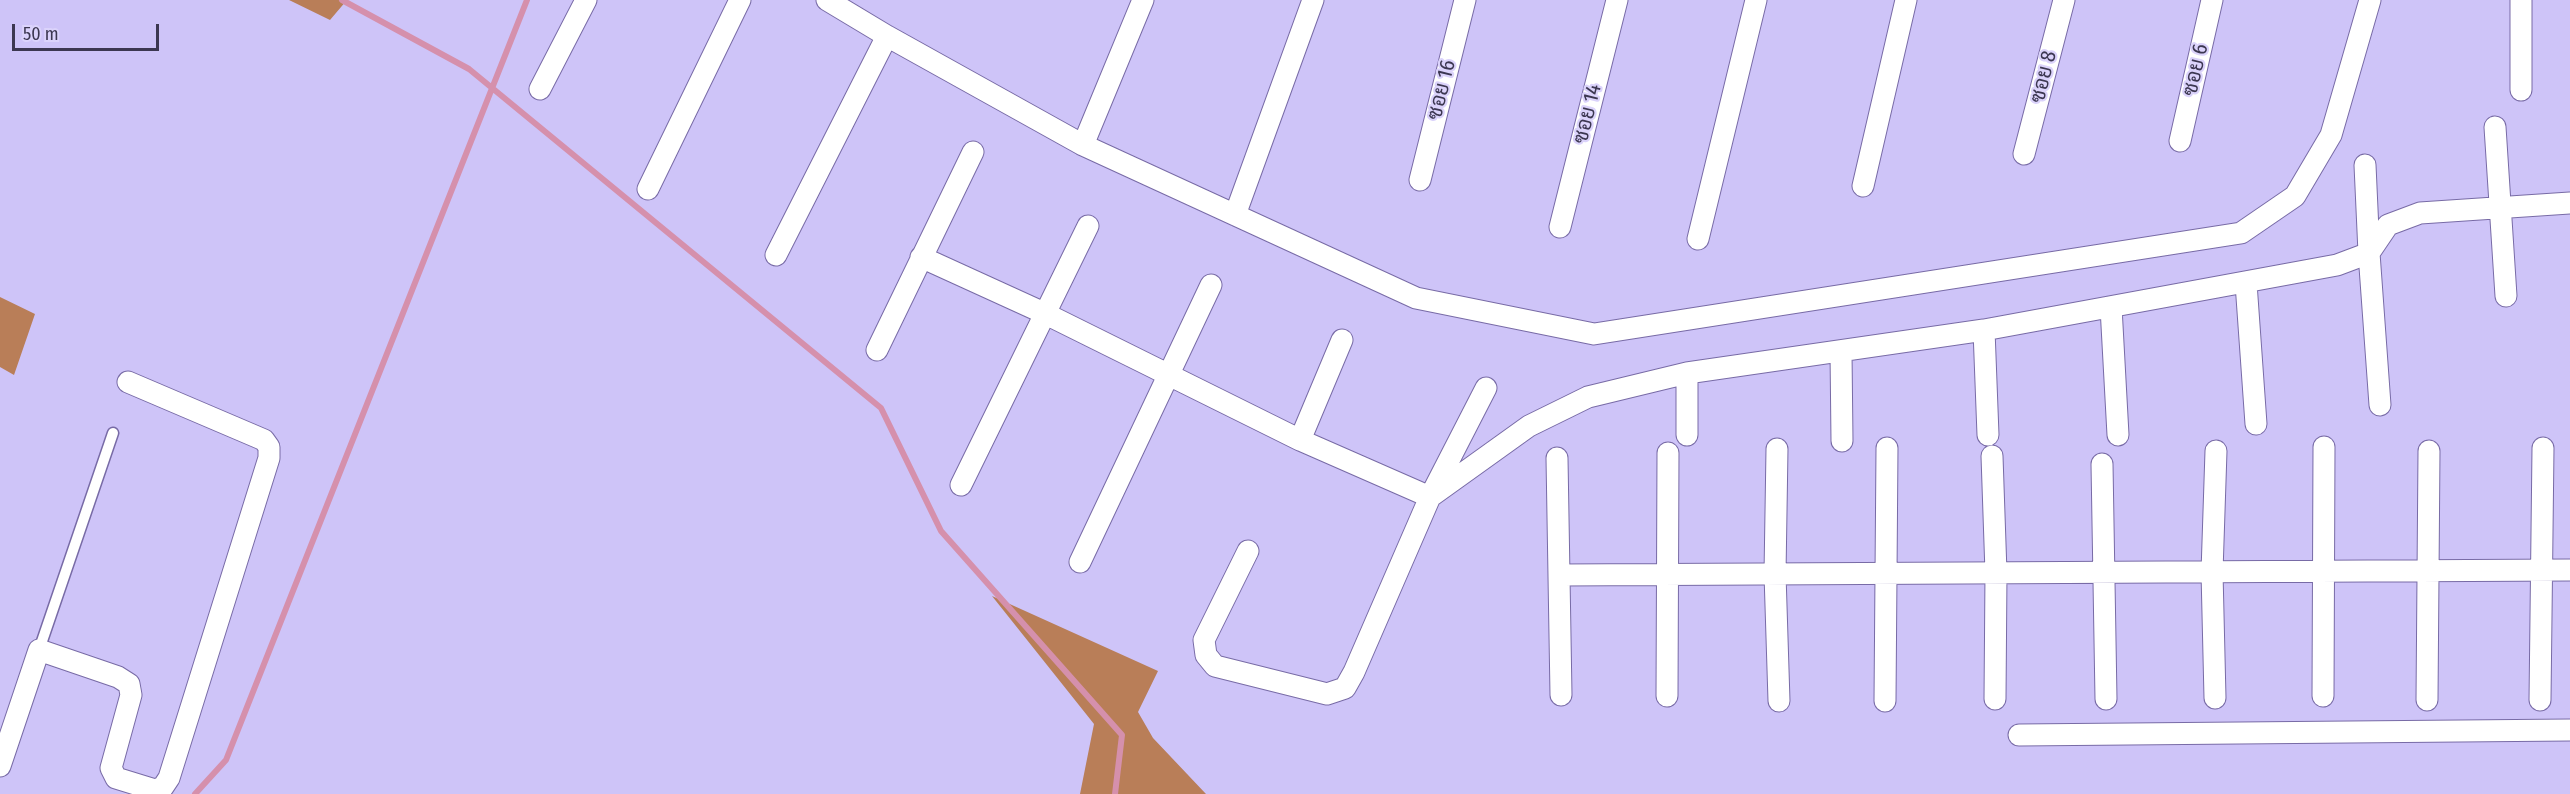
<!DOCTYPE html>
<html>
<head>
<meta charset="utf-8">
<style>
  body { margin:0 }
  #map { position:relative; width:2570px; height:794px; overflow:hidden; background:#cec4f8; font-family:"Fira Sans Condensed",sans-serif }
  canvas { display:block }
  .scale { position:absolute; left:12px; top:24px; width:147px; height:27px; box-sizing:border-box; border:3px solid #3c3751; border-top:0; padding-left:8px; font-size:18px; line-height:21px; white-space:nowrap; color:#3c3751; -webkit-text-stroke:4px #dbd3fb; paint-order:stroke }
</style>
</head>
<body>
<div id="map">
<canvas width="2570" height="794"></canvas>
<div class="scale">50 m</div>
</div>
<script>
const c = document.querySelector('canvas').getContext('2d');
c.lineJoin = 'round';
function paint(path, color) {
  c.fillStyle = color;
  c.fill(path, 'evenodd');
}
function strokePath(path, color, width, dash) {
  c.strokeStyle = color;
  c.lineWidth = width;
  c.lineCap = dash ? 'butt' : 'round';
  c.setLineDash(dash || []);
  c.stroke(path);
}
function drawText(font, color, halo, rows, align = 'center') {
  c.font = font + ' "Fira Sans Condensed",Sarabun,sans-serif';
  c.lineWidth = 4.5;
  c.setLineDash([]);
  c.textBaseline = 'middle';
  c.strokeStyle = halo;
  c.fillStyle = color;
  for (const [text, x, y, turn = 0] of rows) {
    c.save();
    c.translate(x, y);
    c.rotate((+turn || 0) * Math.PI / 180);
    c.textAlign = isNaN(turn) ? turn : align;
    if (halo) c.strokeText(text, 0, 0);
    c.fillText(text, 0, 0);
    c.restore();
  }
}
const forest = new Path2D(`
  M 289,0 L 347,0 L 330,20 Z
  M 0,297 L 35,314 L 14,375 L 0,367 Z
  M 992,596 L 1158,671 L 1138,712 L 1153,738 L 1206,794 L 1080,794 L 1094,724 Z`);
const stream = new Path2D(`
  M 342,0 L 469,69 L 881,408 L 941,531 L 1122,735 L 1115,794
  M 195,794 L 226,760 L 527,0`);
const lane = new Path2D(`
  M 39,650 L 113,433`);
const street = new Path2D(`
  M 827,0 L 887,36 L 1083,145 L 1416,298 L 1594,334 L 2241,233 L 2295,196 L 2331,135 L 2370,0
  M 2521,0 L 2521,90
  M 540,89 L 586,0
  M 2495,127 L 2506,296
  M 2180,141 L 2212,0
  M 1083,145 L 1143,0
  M 2024,154 L 2064,0
  M 2365,165 L 2369,253 L 2380,405
  M 1420,180 L 1465,0
  M 1863,186 L 1906,0
  M 648,189 L 740,0
  M 1235,215 L 1313,0
  M 1560,227 L 1617,0
  M 1698,239 L 1756,0
  M 776,255 L 887,36
  M 921,257 L 1046,314 L 1300,440 L 1430,497 L 1529,426 L 1588,397 L 1687,373 L 1984,330 L 2337,265 L 2369,253 L 2388,225 L 2420,213 L 2570,203
  M 2246,283 L 2256,424
  M 2111,307 L 2118,435
  M 1984,330 L 1988,435
  M 877,350 L 973,152
  M 1841,352 L 1842,441
  M 1687,373 L 1687,435
  M 1300,440 L 1342,340
  M 1777,449 L 1775,574 L 1779,701
  M 1992,456 L 1996,573 L 1995,699
  M 1557,458 L 1561,695
  M 2102,464 L 2106,699
  M 961,485 L 1088,226
  M 1248,551 L 1204,640 L 1206,655 L 1215,666 L 1327,694 L 1345,688 L 1354,672 L 1430,497 L 1486,388
  M 1080,562 L 1211,285
  M 1560,575 L 2570,570
  M 1667,696 L 1668,453
  M 2323,696 L 2324,447
  M 2215,698 L 2212,572 L 2216,451
  M 2427,700 L 2429,451
  M 2540,700 L 2543,448
  M 1885,701 L 1887,448
  M 2019,735 L 2570,730
  M 0,766 L 39,650 L 118,677 L 129,684 L 131,695 L 111,768 L 116,778 L 155,790 L 163,787 L 169,778 L 269,458 L 269,447 L 264,440 L 128,382`);
const streetNames = [
  ["ซอย 6",2196,70,-77],
  ["ซอย 8",2044,77,-76],
  ["ซอย 16",1442,90,-76],
  ["ซอย 14",1588,114,-76]
];
paint(forest, '#b97e58');
strokePath(stream, '#d590ac', 6);
strokePath(lane, '#786ba6', 13);
strokePath(street, '#786ba6', 23);
strokePath(lane, '#fff', 10);
strokePath(street, '#fff', 21);
drawText('21px', '#3c3751', '#dbd3fb', streetNames);
</script>
</body>
</html>
